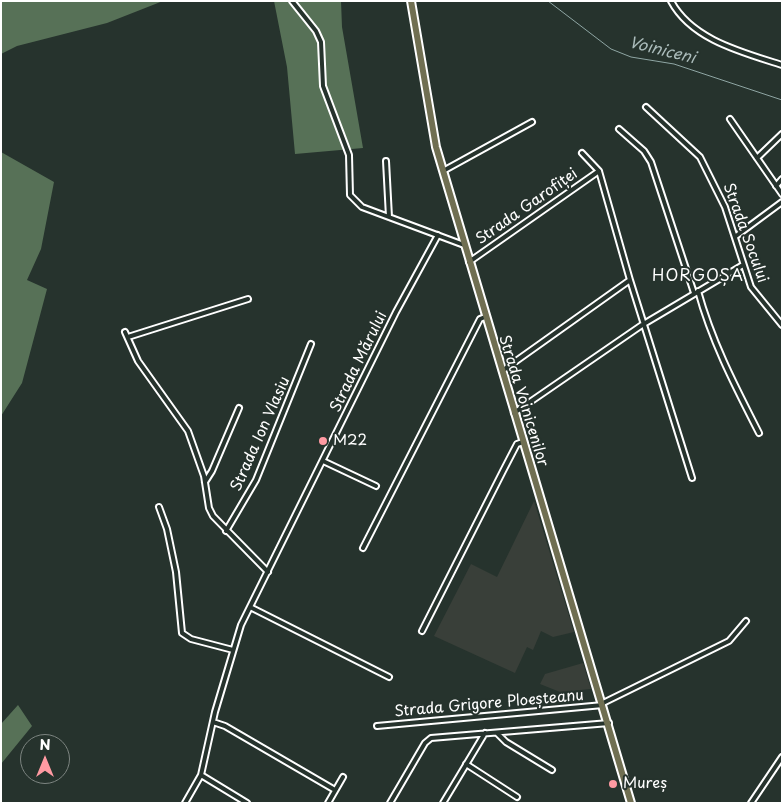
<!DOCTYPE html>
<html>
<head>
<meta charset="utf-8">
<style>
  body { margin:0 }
  #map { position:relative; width:783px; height:804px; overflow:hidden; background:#26332d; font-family:"Playpen Sans",sans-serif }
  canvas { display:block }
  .frame { position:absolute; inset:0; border:2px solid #fff; pointer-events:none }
  .north { position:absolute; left:20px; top:734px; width:50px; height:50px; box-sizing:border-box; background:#26332d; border:1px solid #7d8581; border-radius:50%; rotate:0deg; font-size:14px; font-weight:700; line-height:20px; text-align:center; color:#fff }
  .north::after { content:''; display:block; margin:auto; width:18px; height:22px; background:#ff9aa2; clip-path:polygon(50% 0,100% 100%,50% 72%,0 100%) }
</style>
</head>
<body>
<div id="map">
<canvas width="783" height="804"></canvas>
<div class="frame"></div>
<div class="north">N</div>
</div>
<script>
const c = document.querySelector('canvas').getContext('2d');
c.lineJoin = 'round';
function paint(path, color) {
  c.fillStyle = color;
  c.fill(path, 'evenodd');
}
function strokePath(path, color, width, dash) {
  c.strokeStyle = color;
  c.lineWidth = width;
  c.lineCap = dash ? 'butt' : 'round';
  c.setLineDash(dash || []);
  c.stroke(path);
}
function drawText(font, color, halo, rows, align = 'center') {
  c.font = font + ' "Playpen Sans",sans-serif';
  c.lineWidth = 4;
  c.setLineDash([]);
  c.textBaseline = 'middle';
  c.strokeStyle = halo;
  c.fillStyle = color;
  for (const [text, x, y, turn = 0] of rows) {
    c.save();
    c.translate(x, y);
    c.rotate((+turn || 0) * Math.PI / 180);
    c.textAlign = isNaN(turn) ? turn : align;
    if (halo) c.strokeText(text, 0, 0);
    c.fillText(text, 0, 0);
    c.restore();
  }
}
const built = new Path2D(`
  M 534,501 L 574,632 L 553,637 L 541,631 L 533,650 L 527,647 L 515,673 L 434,636 L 471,564 L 497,577 Z
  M 583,663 L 591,689 L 560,692 L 540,684 L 545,674 Z`);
const green = new Path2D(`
  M 1,1 L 163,1 L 107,23 L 17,46 L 1,54 Z
  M 274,1 L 341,1 L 342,27 L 363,148 L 295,154 L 287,67 Z
  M 1,152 L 54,182 L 41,249 L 27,280 L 47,289 L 22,383 L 1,416 Z
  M 18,705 L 32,726 L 1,764 L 1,724 Z`);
const stream = new Path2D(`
  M 548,1 L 611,49 L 631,57 L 674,64 L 782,100`);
const minor = new Path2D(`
  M 292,1 L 316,31 L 321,42 L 323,86 L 349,155 L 350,195 L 362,207 L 464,245
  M 671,1 C 692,40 742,52 782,65
  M 646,107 L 700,157 L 725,207 L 751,287 L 782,325
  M 730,119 L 782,194
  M 619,129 L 644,151 L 651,162 L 694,293
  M 757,158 L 782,134
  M 386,161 L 389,217
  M 443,171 L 532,122
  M 776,186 L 782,179
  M 736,236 L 782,202
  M 469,262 L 599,171
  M 630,280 L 692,478
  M 698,291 C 712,342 735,386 759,433
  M 125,332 L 138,361 L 188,431 L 204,476 L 209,508 L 213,516 L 268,572
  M 128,337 L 248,299
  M 502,371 L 630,280 L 599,171 L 582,153
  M 514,413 L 642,325 L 743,265
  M 323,461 L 376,486
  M 205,482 L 212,471 L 239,408
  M 159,507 L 167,529 L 176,572 L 182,633 L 191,639 L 233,650
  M 226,531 L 256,480 L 311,344
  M 363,548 L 480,319 L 485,317
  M 250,607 L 389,677
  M 422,631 L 503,471 L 517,444 L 523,442
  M 603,703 L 729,641 L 746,621
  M 213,722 L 225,726 L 335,790
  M 377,726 L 603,705
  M 497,733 L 506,742 L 552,770
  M 466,764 L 517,797
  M 201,775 L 247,803
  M 185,803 L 201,775 L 215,712 L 241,625 L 396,312 L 438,235
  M 328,803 L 343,777
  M 390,803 L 425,743 L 431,738 L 609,723
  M 443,803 L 485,733
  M 751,803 L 782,757`);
const primary = new Path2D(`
  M 411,1 L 436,147 L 631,803`);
const markers = [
  [323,441,5,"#ff9aa2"],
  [613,784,5,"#ff9aa2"]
];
const streetNames = [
  ["Strada Garofiței",527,207,-35],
  ["Strada Socului",745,233,70],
  ["Strada Mărului",359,362,-64],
  ["Strada Voinicenilor",523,401,73],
  ["Strada Ion Vlasiu",261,434,-66],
  ["Strada Grigore Ploeșteanu",489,704,-5]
];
const poiNames = [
  ["M22",333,441],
  ["Mureș",623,784]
];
const waterNames = [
  ["Voiniceni",662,51,14]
];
const neighbourhoodNames = [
  ["HORGOȘA",698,277]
];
paint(built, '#393f39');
paint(green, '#577157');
strokePath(stream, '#8fa6a4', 1);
strokePath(minor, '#fff', 8);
strokePath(primary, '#fff', 10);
strokePath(minor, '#26332d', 4);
strokePath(primary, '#706f52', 6);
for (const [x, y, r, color] of markers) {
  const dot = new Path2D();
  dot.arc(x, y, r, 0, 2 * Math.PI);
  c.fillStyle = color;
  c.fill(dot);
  strokePath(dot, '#26332d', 2);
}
drawText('15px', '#fff', '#26332d', streetNames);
drawText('15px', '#fff', '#26332d', poiNames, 'left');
drawText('italic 16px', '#abbcbb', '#26332d', waterNames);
c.letterSpacing = '1px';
drawText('16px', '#fff', '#26332d', neighbourhoodNames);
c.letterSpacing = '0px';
</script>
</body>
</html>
